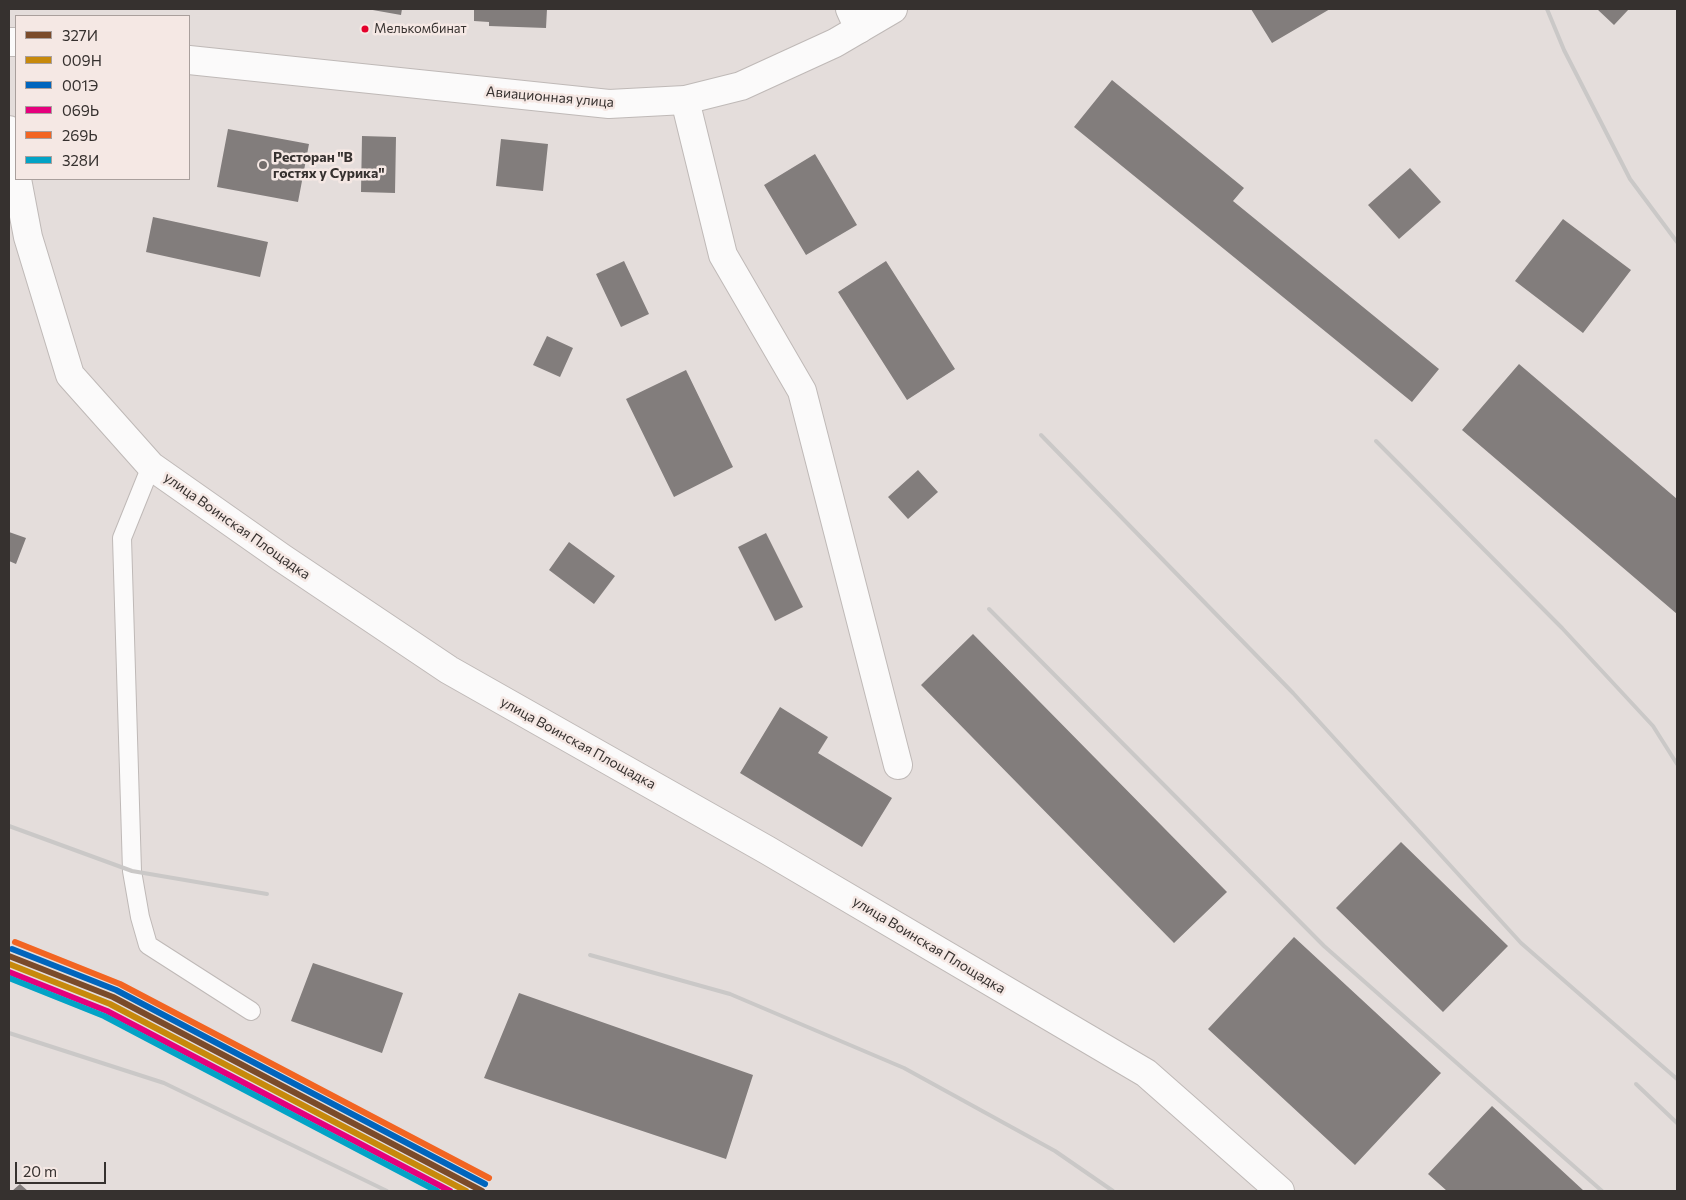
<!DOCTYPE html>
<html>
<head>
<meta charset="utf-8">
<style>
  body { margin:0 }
  #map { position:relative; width:1686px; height:1200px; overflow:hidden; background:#e4dddb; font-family:Commissioner,sans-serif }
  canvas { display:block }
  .frame { position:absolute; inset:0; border:10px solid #36312f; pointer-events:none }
  .legend { position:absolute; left:15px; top:15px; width:175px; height:165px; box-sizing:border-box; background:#f5e8e4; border:1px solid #a99f9c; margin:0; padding:6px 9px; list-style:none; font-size:15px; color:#36312f }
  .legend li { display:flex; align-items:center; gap:10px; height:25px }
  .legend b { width:25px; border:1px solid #a99f9c }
  .scale { position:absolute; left:15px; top:1162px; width:91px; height:22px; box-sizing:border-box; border:2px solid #36312f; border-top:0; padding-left:6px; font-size:15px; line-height:18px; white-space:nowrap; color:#36312f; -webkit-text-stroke:4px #f5e8e4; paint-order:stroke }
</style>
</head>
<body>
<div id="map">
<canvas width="1686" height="1200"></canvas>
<div class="frame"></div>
<ul class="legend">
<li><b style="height:6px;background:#7a4b2a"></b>327И</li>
<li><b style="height:6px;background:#c7890c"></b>009Н</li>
<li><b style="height:6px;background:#0065bd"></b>001Э</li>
<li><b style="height:6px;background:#e5007d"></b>069Ь</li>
<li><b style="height:6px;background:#f26522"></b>269Ь</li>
<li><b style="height:6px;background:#03a3c6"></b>328И</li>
</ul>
<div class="scale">20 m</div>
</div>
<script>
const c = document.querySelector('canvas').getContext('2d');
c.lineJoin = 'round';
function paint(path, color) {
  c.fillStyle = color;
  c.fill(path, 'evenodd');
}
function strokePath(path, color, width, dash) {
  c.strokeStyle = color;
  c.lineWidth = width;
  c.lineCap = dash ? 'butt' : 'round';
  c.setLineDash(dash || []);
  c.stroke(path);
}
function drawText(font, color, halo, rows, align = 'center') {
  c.font = font + ' Commissioner,sans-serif';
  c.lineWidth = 5;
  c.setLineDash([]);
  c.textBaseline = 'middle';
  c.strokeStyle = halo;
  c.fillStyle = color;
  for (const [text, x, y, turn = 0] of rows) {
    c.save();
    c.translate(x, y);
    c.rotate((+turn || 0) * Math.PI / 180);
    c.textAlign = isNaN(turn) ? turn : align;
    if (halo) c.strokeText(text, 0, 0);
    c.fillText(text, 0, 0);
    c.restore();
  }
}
const building = new Path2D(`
  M 367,9 L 402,9 L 401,15 Z
  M 474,9 L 547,9 L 546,28 L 489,26 L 489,22 L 474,21 Z
  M 1251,9 L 1330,9 L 1272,43 Z
  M 1597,9 L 1629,9 L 1614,25 Z
  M 1112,80 L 1244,188 L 1233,201 L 1439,369 L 1412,402 L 1074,127 Z
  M 228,129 L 309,144 L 298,202 L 217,187 Z
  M 362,136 L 396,137 L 395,193 L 361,192 Z
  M 501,139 L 548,144 L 543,191 L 496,186 Z
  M 815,154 L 857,225 L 806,255 L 764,185 Z
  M 1410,168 L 1441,202 L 1399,239 L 1368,205 Z
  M 153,217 L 268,242 L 260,277 L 146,252 Z
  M 1563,219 L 1631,270 L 1583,333 L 1515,281 Z
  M 624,261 L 649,314 L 621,327 L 596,274 Z
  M 886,261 L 955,369 L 907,400 L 838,292 Z
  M 547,336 L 573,348 L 560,377 L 533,365 Z
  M 1519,364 L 1677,499 L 1677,614 L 1462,430 Z
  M 686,370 L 733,467 L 674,497 L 626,399 Z
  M 918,470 L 938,492 L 908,519 L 888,497 Z
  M 9,532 L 26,538 L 16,564 L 9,561 Z
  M 766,533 L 803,607 L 775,621 L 738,547 Z
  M 569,542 L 615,576 L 594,604 L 549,570 Z
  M 973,634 L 1227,892 L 1174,943 L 921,685 Z
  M 780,707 L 828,737 L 818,753 L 892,798 L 862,847 L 740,773 Z
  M 1401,842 L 1508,946 L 1443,1012 L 1336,908 Z
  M 1294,937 L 1441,1073 L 1355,1165 L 1208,1029 Z
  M 313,963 L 403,993 L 382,1053 L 291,1021 Z
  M 519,993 L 753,1075 L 726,1159 L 484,1078 Z
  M 1492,1106 L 1584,1191 L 1447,1191 L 1428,1174 Z
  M 20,1184 L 28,1191 L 12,1191 Z`);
const service = new Path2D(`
  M 151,466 L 122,538 L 132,871 L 140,917 L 148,945 L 251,1011`);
const minor = new Path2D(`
  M 850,9 L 859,29
  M 685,100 L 723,255 L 802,391 L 898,765
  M 9,130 L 16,172
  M 17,179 L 28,237 L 70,375 L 151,466 L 282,558 L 449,670 L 767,850 L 1146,1073 L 1280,1191`);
const secondary = new Path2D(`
  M 9,42 L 16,42
  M 189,60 L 609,104 L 685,100 L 741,86 L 835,43 L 893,9`);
const rail = new Path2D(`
  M 1547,9 L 1564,50 L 1630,179 L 1677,242
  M 1041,435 L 1293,693 L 1521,943 L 1677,1079
  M 1376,441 L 1562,628 L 1653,726 L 1677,764
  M 989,609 L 1324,946 L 1602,1191
  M 9,826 L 132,871 L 267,894
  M 590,955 L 730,994 L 904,1068 L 1055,1151 L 1113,1191
  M 9,1033 L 164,1083 L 387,1191
  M 1636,1084 L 1677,1123`);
const rail1 = new Path2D(`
  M 9,956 L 113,997 L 482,1191`);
const rail2 = new Path2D(`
  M 9,964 L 110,1004 L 466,1191`);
const rail3 = new Path2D(`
  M 12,949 L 116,990 L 485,1184`);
const rail4 = new Path2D(`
  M 9,972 L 107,1011 L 450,1191`);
const rail5 = new Path2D(`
  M 15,942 L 120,984 L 489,1178`);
const rail6 = new Path2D(`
  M 9,978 L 104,1016 L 437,1191`);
const markers = [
  [365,29,4.5,"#e4002b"],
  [263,165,5,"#736d6b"]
];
const busNames = [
  ["Мелькомбинат",374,29]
];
const streetNames = [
  ["Авиационная улица",550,97,5],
  ["улица Воинская Площадка",237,526,35],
  ["улица Воинская Площадка",578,743,29],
  ["улица Воинская Площадка",929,945,31]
];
const poiNames = [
  ["Ресторан \"В",273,157],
  ["гостях у Сурика\"",273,173]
];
paint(building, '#827d7c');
strokePath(service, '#bfb9b7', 20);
strokePath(minor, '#bfb9b7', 30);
strokePath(secondary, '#bfb9b7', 30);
strokePath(service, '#fbfafa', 18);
strokePath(minor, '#fbfafa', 28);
strokePath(secondary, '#fbfafa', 28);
strokePath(rail, '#cac8c7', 4);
strokePath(rail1, '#7a4b2a', 6);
strokePath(rail2, '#c7890c', 6);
strokePath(rail3, '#0065bd', 6);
strokePath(rail4, '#e5007d', 6);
strokePath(rail5, '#f26522', 6);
strokePath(rail6, '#03a3c6', 6);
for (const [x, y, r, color] of markers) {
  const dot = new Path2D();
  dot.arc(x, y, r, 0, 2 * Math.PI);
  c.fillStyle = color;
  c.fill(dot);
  strokePath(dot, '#f5e8e4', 2);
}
drawText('13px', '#36312f', '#f5e8e4', busNames, 'left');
drawText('14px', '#36312f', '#f5e8e4', streetNames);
drawText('bold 14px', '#36312f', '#f5e8e4', poiNames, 'left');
</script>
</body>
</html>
